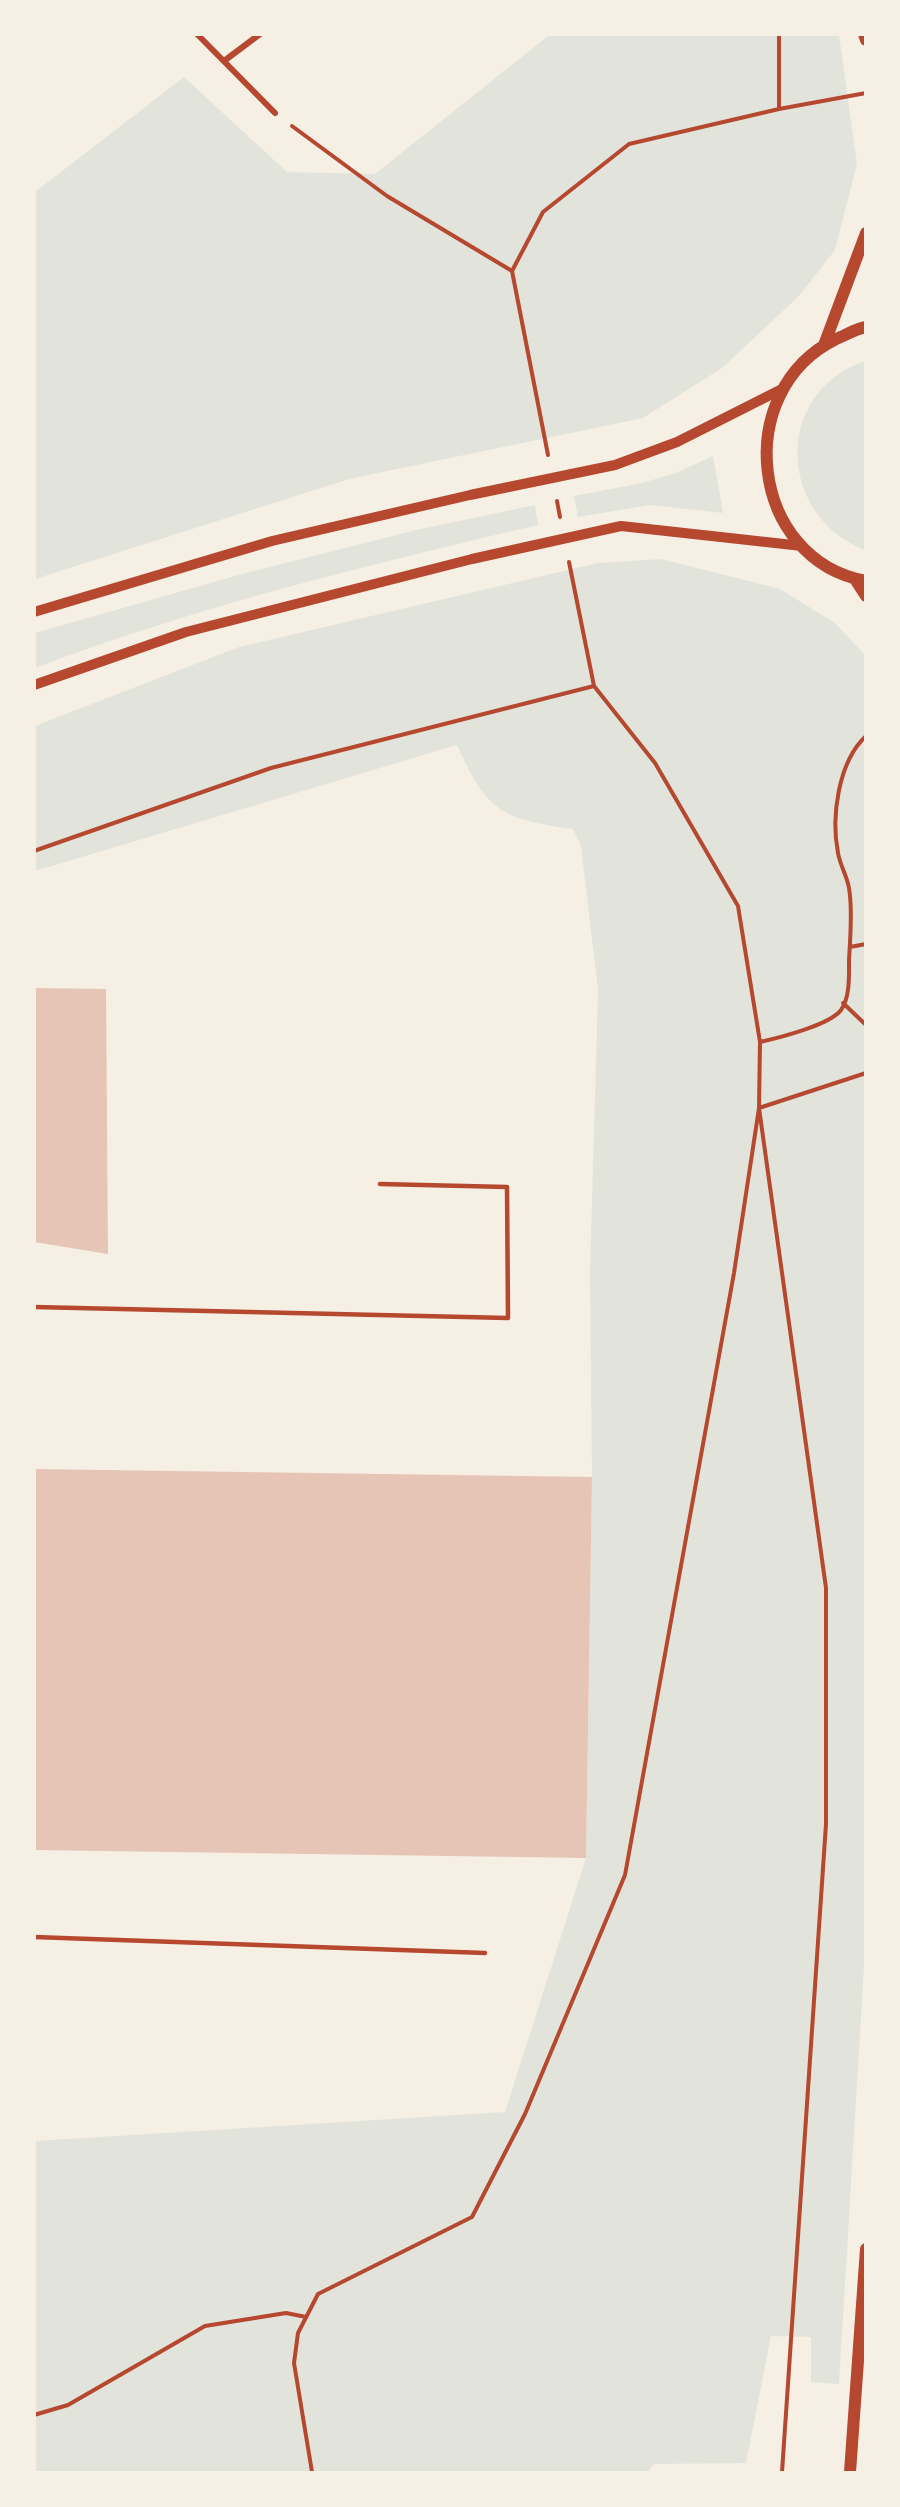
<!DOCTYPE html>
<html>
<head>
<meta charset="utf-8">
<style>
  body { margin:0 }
  #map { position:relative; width:900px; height:2507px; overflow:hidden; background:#f6efe4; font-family:"DejaVu Sans",sans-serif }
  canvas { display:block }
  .frame { position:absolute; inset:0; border:36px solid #f6efe4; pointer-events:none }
</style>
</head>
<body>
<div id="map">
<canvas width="900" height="2507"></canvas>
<div class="frame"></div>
</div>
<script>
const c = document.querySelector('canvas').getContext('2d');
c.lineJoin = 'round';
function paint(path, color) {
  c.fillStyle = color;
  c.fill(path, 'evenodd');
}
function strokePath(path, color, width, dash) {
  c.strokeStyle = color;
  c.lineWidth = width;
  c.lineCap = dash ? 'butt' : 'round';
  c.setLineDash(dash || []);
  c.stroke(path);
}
const green = new Path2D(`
  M 549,35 L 839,35 L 857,164 L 835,250 L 799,296 L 722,368 L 643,418 L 349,479 L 35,579 L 35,192 L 184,77 L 287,172 L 375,174 Z
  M 865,361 L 866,361 L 865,550 C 777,516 773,392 865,361 Z
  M 713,456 L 723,513 L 650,505 L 578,517 L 574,496 L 642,483 L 676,473 Z
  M 535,505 L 538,525 C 368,565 198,606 35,668 L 35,633 L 242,574 L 416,530 Z
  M 661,559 L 780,589 L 835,623 L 865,655 L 866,1933 L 839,2384 L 811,2382 L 811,2337 L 771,2336 L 746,2463 L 654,2464 L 648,2472 L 35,2472 L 35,2141 L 505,2112 L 586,1858 L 592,1477 L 590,1272 L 598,990 L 581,846 L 573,829 C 502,819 487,812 457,745 L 35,871 L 35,726 L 239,647 L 598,563 Z`);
const building = new Path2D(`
  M 34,988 L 106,989 L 108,1254 L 34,1242 Z
  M 34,1469 L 592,1477 L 586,1858 L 34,1850 Z`);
const path = new Path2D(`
  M 779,109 L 779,34
  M 292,126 L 387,196 L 512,271
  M 548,455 L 512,271 L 543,212 L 629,144 L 779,109 L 866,93
  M 557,501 L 560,517
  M 569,562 L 594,686 L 655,763 L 738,906 L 760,1042 L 759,1108 L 826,1588 L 826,1824 L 782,2472
  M 34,851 L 271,768 L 594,686
  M 850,947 L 866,944
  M 843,1003 L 866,1025
  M 760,1042 C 778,1038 830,1025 841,1010 C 850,997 849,977 849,961 C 850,938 853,911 849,888 C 847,876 840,865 838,853 C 831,817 838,762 866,736
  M 34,2415 L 68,2405 L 205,2326 L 286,2313 L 306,2317
  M 312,2472 L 294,2363 L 298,2333 L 318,2294 L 472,2217 L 525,2114 L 625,1875 L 734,1273 L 759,1108 L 866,1073`);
const service = new Path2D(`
  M 34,1307 L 508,1318 L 507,1187 L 380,1184
  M 34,1937 L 485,1953`);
const minor = new Path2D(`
  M 197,34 L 275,113
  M 224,61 L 260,34`);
const tertiary = new Path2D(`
  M 34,612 L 272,541 L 470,495 L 615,465 L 677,442 L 782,389
  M 34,685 L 186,632 L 472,559 L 621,526 L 802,546`);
const secondary = new Path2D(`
  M 864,34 L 866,40
  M 866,327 C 855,329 846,335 836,339 C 730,391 750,560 866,581
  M 824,345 L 866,233
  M 855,579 L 866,596
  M 850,2472 L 866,2249`);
paint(green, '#e2e4dc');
paint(building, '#e6c5b7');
strokePath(path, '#b5482f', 4);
strokePath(service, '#b5482f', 4.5);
strokePath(minor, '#b5482f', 6);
strokePath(tertiary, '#b5482f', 10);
strokePath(secondary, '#b5482f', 12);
</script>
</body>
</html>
